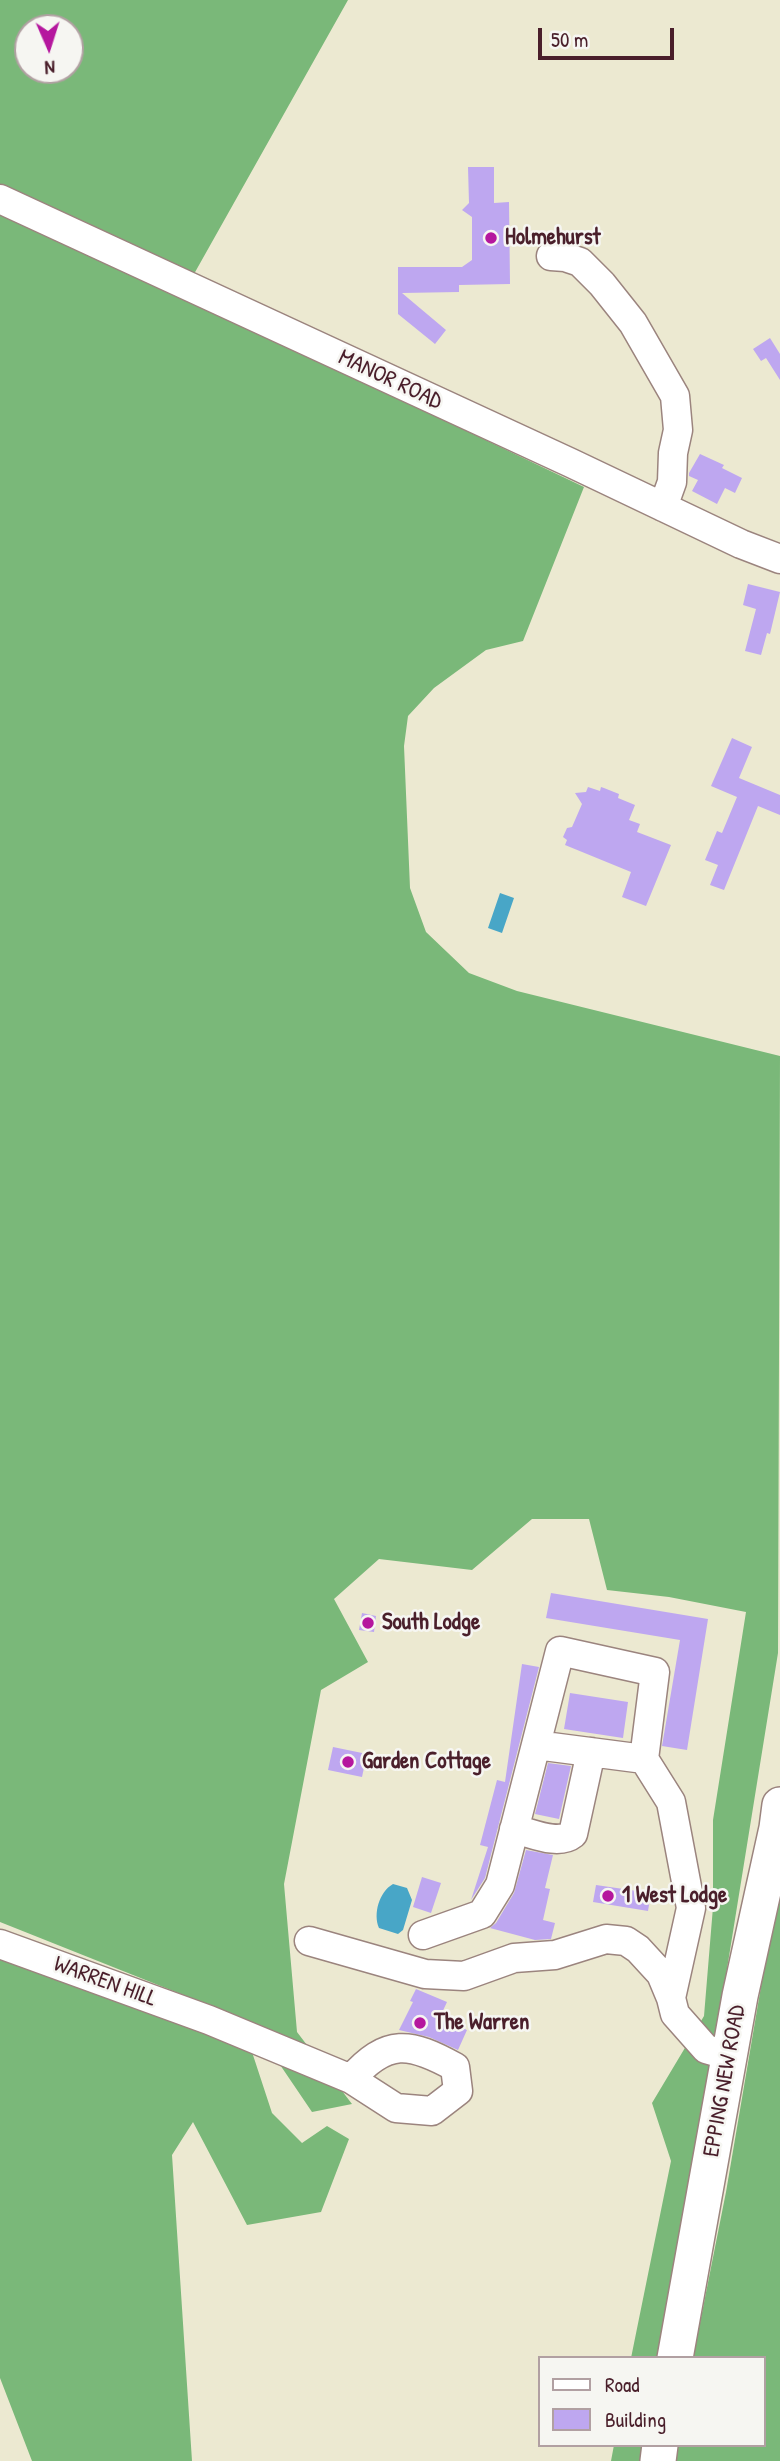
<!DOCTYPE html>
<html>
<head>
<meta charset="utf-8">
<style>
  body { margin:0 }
  #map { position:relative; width:780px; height:2461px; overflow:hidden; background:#ece9d1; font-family:"Patrick Hand",sans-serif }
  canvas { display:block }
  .legend { position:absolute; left:538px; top:2356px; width:228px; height:91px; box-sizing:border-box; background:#f6f6f2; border:2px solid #b1a0a2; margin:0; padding:9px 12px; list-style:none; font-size:21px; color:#4a1f2b }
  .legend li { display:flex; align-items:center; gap:14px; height:35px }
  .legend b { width:35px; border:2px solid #b1a0a2 }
  .north { position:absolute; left:14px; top:14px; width:70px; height:70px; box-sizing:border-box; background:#f6f6f2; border:2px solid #b1a0a2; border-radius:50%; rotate:177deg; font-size:19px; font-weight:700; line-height:28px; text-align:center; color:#4a1f2b }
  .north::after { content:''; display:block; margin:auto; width:24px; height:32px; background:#b5179e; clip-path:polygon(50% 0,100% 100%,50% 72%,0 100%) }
  .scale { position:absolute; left:538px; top:28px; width:136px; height:32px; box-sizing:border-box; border:4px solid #4a1f2b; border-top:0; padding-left:9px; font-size:21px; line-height:24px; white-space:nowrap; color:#4a1f2b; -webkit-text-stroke:5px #f6f6f2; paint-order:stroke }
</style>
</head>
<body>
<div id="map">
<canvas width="780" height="2461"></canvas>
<ul class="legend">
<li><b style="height:9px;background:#fff"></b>Road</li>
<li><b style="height:19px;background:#bea7f0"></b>Building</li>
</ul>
<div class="north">N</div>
<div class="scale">50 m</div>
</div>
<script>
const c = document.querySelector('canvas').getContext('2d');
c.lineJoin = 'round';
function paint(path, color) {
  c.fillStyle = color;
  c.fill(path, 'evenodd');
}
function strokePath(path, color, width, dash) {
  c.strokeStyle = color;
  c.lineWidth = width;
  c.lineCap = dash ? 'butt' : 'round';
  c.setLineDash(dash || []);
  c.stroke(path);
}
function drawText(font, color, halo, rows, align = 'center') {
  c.font = font + ' "Patrick Hand",sans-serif';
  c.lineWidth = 5;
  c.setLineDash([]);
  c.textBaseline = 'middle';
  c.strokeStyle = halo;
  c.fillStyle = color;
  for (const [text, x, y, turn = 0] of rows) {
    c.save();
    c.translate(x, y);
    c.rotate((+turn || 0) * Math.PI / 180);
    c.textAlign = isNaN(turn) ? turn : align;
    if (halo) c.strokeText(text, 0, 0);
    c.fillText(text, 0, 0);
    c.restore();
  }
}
const forest = new Path2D(`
  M 0,0 L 348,0 L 194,274 L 0,185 ZM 28,28 L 70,28 L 70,70 L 28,70 Z
  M 0,208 L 584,487 L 523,641 L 486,650 L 434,688 L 408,716 L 404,746 L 410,888 L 426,932 L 469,973 L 517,991 L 780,1056 L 778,1653 L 705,2105 L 661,2358 L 631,2358 L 671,2161 L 652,2103 L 704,2016 L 713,1907 L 713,1820 L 746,1612 L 669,1597 L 607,1590 L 589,1519 L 532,1519 L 472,1570 L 379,1559 L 334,1599 L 368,1662 L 321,1690 L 284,1884 L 297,2032 L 352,2104 L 312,2112 L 251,2022 L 0,1922 Z
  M 780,1875 L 780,2461 L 672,2461 L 675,2445 L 764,2445 L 764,2358 L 693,2358 L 726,2192 Z
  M 0,1949 L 252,2052 L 272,2113 L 302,2143 L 327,2126 L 349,2139 L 321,2212 L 247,2225 L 193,2122 L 172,2155 L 192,2461 L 32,2461 L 0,2378 Z
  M 614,2445 L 646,2445 L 643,2461 L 611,2461 Z`);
const water = new Path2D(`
  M 500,893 L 514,898 L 502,933 L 488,928 Z
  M 393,1884 L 407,1888 L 412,1900 L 403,1930 L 398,1934 L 379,1928 C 373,1914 379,1892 393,1884 Z`);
const building = new Path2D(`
  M 468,167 L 494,167 L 494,203 L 509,202 L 510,284 L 459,285 L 459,292 L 402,293 L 446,330 L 435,344 L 398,314 L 398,267 L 462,267 L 472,260 L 472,217 L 462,210 L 469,203 Z
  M 770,338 L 780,354 L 780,380 L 766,358 L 761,361 L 753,349 Z
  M 700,454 L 724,465 L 722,468 L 742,478 L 735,493 L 725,488 L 717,504 L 692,491 L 698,480 L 689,476 L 689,473 Z
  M 748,584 L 780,592 L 770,634 L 767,633 L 761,655 L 745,651 L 756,609 L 743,605 Z
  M 732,738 L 752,747 L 739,778 L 780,795 L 780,815 L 758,806 L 724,890 L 710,885 L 718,865 L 705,860 L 717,831 L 722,833 L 737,797 L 711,786 Z
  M 588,787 L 600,791 L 601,787 L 604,788 L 619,794 L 618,798 L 635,805 L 629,820 L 640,824 L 637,832 L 671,845 L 646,906 L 622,897 L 631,872 L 565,845 L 567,840 L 563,837 L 567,828 L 572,827 L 582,804 L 575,793 L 586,792 Z
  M 551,1593 L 708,1619 L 687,1750 L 662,1746 L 680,1640 L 546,1618 Z
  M 362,1613 L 376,1616 L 374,1632 L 359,1630 Z
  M 522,1664 L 539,1667 L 485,1878 L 471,1900 L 488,1847 L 480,1845 L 497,1780 L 505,1782 Z
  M 570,1693 L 628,1702 L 623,1738 L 564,1729 Z
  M 333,1747 L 367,1754 L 362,1777 L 328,1770 Z
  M 548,1763 L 571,1766 L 559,1819 L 535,1814 Z
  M 526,1850 L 553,1855 L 545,1888 L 550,1889 L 543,1920 L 555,1923 L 551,1939 L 535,1940 L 490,1928 L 496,1923 L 514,1893 Z
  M 422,1877 L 441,1883 L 431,1913 L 413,1907 Z
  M 596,1885 L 651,1893 L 648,1911 L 593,1902 Z
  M 416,1989 L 447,2002 L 440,2017 L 467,2030 L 458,2050 L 429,2037 L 399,2030 L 413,2002 L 410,2001 Z`);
const minor = new Path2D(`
  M 0,199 L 571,463 L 741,544 L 780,559
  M 551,256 L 565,257 L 580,262 L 602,284 L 633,323 L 675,396 L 678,430 L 673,453 L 672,482 L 663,507
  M 536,1745 L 644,1759
  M 514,1829 C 532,1833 558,1846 573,1834 L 591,1752
  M 423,1935 L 482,1914 L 500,1885 L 560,1651 L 655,1672 L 644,1759 L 671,1802 L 691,1908 L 671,1998 L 675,2014 L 706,2049 L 730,2056
  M 309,1941 L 425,1974 L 464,1976 L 514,1958 L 555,1955 L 606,1939 L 626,1941 L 638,1949 L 661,1974 L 671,1998
  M 0,1944 L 209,2020 L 351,2079 L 396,2108 L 432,2111 L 458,2091 L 455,2067 C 410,2042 387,2038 351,2079`);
const major = new Path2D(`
  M 675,2358 L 740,1996 L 777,1828 L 780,1805
  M 658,2461 L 660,2445`);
const markers = [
  [491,238,7,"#b5179e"],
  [368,1623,7,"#b5179e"],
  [348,1762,7,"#b5179e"],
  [608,1896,7,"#b5179e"],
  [420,2023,7,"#b5179e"]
];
const poiNames = [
  ["Holmehurst",505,238],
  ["South Lodge",382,1623],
  ["Garden Cottage",362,1762],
  ["1 West Lodge",622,1896],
  ["The Warren",434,2023]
];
const streetNames = [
  ["MANOR ROAD",390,380,25],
  ["WARREN HILL",105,1982,20],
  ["EPPING NEW ROAD",725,2081,-80]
];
paint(forest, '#7ab879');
paint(water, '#48a6c7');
paint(building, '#bea7f0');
strokePath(minor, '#9b847e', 31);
strokePath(major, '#9b847e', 38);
strokePath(minor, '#fff', 28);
strokePath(major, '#fff', 35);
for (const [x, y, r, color] of markers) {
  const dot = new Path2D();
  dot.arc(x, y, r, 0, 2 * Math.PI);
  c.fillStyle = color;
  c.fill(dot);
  strokePath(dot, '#f6f6f2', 2.5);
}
drawText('bold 23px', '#4a1f2b', '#f6f6f2', poiNames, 'left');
drawText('23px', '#4a1f2b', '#f6f6f2', streetNames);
</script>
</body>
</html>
